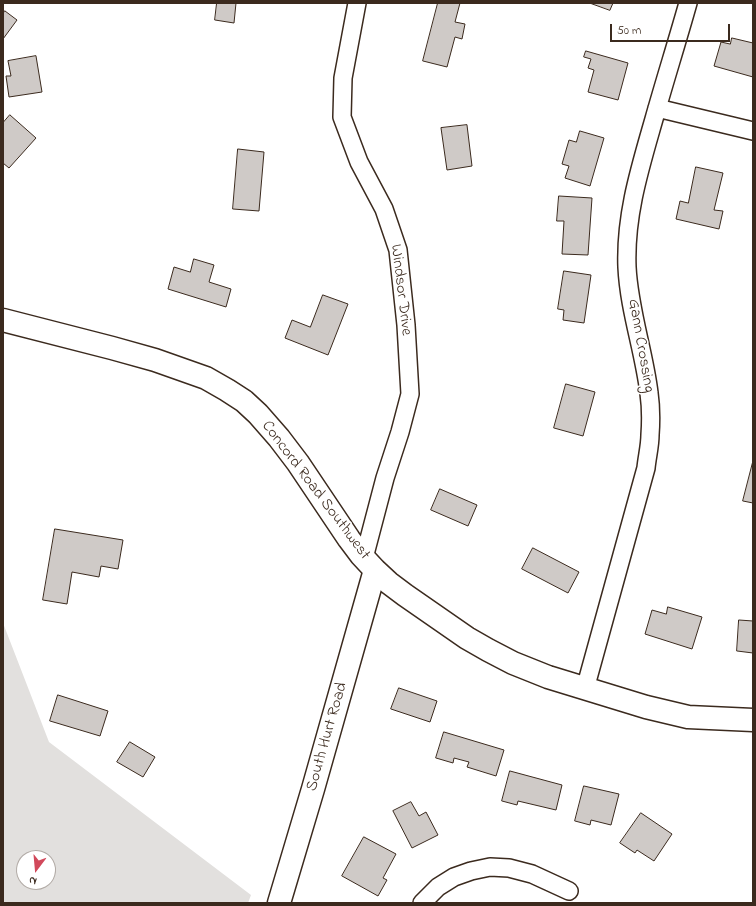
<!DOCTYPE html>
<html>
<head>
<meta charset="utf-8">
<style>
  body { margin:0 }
  #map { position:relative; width:756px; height:906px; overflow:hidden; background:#fff; font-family:"Indie Flower",sans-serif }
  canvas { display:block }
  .frame { position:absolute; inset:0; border:4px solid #3b2a1e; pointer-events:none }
  .north { position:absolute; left:16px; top:850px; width:40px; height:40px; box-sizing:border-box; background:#fff; border:1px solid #b1aaa5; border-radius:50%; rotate:196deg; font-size:11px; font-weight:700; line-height:16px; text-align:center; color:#3b2a1e }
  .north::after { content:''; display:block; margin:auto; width:14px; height:18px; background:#d1495b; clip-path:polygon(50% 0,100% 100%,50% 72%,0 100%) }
  .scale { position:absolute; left:610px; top:24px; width:120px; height:18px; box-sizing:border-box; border:2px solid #3b2a1e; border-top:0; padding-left:5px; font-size:12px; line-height:14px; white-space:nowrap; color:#3b2a1e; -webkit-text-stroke:3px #fff; paint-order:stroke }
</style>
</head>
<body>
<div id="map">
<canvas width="756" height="906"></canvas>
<div class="frame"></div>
<div class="north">N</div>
<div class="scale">50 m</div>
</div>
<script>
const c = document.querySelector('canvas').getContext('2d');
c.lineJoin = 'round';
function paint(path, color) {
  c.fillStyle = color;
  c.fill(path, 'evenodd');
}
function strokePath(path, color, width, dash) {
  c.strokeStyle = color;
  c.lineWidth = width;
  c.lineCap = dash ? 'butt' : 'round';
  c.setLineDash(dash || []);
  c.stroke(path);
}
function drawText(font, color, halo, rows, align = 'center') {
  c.font = font + ' "Indie Flower",sans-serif';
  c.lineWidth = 3;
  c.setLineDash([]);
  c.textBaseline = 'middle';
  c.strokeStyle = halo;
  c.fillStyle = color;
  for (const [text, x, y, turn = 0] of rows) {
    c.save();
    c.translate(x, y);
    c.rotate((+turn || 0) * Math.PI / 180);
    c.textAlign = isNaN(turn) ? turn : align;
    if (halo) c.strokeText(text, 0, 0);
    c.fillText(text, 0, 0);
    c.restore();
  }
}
const green = new Path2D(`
  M 3,623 L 49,742 L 251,895 L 248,903 L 3,903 ZM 24,858 L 48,858 L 48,882 L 24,882 Z`);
const building = new Path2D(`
  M 217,3 L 236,3 L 234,23 L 215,20 Z
  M 438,3 L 460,3 L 455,22 L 465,24 L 462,39 L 455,37 L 447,67 L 423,61 Z
  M 590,3 L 613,3 L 610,10 Z
  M 5,11 L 17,20 L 3,39 L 3,14 Z
  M 732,38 L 753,43 L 753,77 L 714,66 L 721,42 L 730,44 Z
  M 586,51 L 628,63 L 618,100 L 588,92 L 594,70 L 588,68 L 591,59 L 584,57 Z
  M 36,56 L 42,92 L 9,97 L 6,76 L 11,76 L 8,61 Z
  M 10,115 L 36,138 L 9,168 L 3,163 L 3,123 Z
  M 467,125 L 472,166 L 447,170 L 441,128 Z
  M 580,131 L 604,138 L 590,186 L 565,178 L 569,166 L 562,164 L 569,140 L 576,142 Z
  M 238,149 L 264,152 L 259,211 L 233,209 Z
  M 696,167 L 723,173 L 714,210 L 723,211 L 719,229 L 676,219 L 680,201 L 688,203 Z
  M 559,196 L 592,198 L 588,255 L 562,254 L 564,221 L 557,221 Z
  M 194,259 L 214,265 L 209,282 L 231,289 L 226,307 L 168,289 L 174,267 L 190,272 Z
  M 564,271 L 591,275 L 584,323 L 563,320 L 564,310 L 558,309 Z
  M 323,295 L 348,304 L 328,355 L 285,338 L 292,320 L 310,327 Z
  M 566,384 L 595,392 L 583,436 L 554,428 Z
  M 753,461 L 753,503 L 743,501 Z
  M 440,489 L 477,505 L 468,526 L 431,510 Z
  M 55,529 L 123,540 L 118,569 L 101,566 L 99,577 L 72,572 L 67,604 L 43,600 Z
  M 533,548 L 579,572 L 568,593 L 522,569 Z
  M 668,607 L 702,617 L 692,649 L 645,634 L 652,610 L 666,614 Z
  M 739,620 L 753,621 L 753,653 L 737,651 Z
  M 399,688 L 437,701 L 430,722 L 391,709 Z
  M 58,695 L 108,711 L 100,736 L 50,721 Z
  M 444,732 L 504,750 L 496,776 L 467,767 L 469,762 L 454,758 L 453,763 L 436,758 Z
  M 130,742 L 155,757 L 143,777 L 117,762 Z
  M 510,771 L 562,785 L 556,810 L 518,801 L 517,805 L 502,801 Z
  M 584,786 L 619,794 L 611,825 L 591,820 L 590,825 L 575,821 Z
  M 411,802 L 419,816 L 426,812 L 438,835 L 412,848 L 393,811 Z
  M 641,813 L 672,834 L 654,861 L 637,850 L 635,853 L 620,843 Z
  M 364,837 L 396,854 L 383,878 L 387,880 L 378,896 L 342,876 Z`);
const street = new Path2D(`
  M 357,3 L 343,78 L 342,117 L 359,162 L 384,209 L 398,250 L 406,325 L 410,394 L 400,432 L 385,478 L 364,558
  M 657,108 L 753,131
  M 585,689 L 646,468 C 647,457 650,446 650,435 C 651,421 651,407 649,393 C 644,351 629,310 627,267 C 625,215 640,168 654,119 C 665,80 677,42 688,3
  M 422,903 L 438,887 L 454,877 L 471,871 L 490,867 L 509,868 L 532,874 L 569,891`);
const secondary = new Path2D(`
  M 3,320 L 112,348 L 155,360 L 206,378 L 227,390 L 244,401 L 258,414 L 279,438 L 298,463 L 349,539 L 361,555 L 375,570 L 389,583 L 405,595 L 467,638 L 488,650 L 513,663 L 548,677 L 646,707 L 688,717 L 753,720
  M 279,903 L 313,789 L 375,570`);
const streetNames = [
  ["Windsor Drive",400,290,83],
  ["Gann Crossing",640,346,80],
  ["Concord Road Southwest",315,491,53],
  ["South Hurt Road",328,737,-74]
];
paint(green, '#e2e0de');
paint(building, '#cfcac7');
strokePath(building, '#3b2a1e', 1);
strokePath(street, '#3b2a1e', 20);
strokePath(secondary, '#3b2a1e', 25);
strokePath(street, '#fff', 17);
strokePath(secondary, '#fff', 22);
drawText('16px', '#3b2a1e', '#fff', streetNames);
</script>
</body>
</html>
